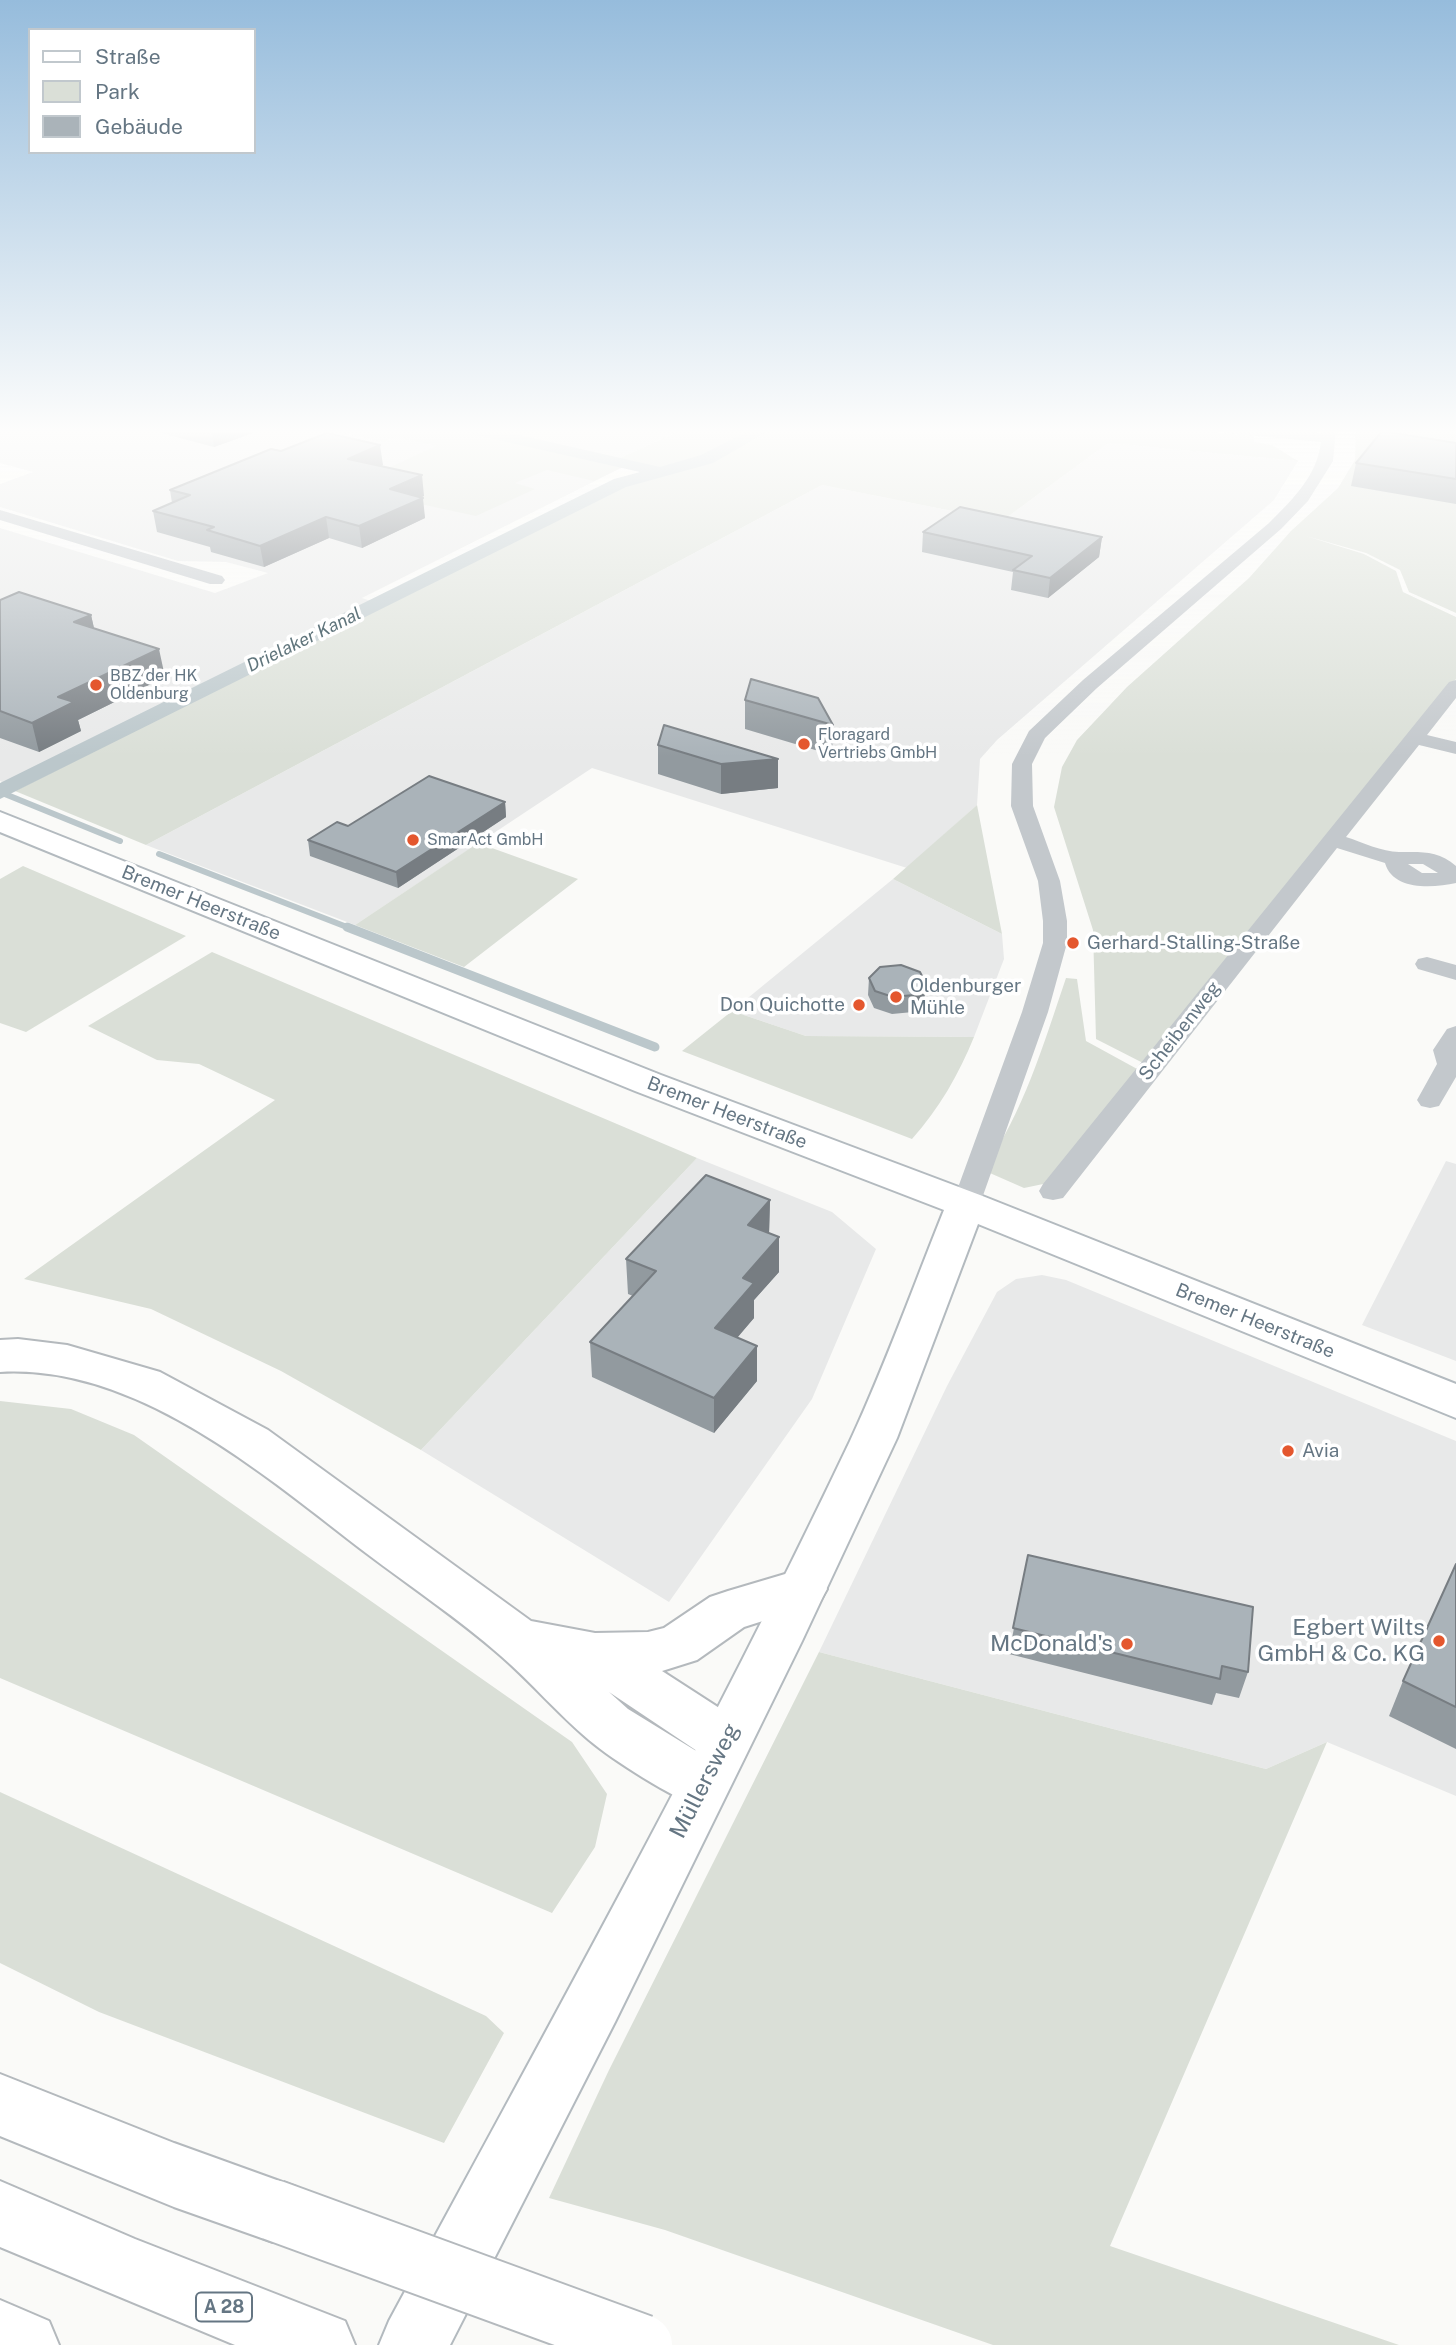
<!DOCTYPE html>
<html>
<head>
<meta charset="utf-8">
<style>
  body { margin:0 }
  #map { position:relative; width:1456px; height:2345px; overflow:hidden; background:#fafaf8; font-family:"Public Sans",sans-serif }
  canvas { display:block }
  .legend { position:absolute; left:28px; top:28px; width:228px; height:126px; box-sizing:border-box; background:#fff; border:2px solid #c1c8cd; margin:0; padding:9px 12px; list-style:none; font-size:21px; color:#657683 }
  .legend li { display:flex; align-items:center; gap:14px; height:35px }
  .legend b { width:35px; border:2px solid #c1c8cd }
</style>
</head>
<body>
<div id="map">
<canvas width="1456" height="2345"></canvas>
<ul class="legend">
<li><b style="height:9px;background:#fff"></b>Straße</li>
<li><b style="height:19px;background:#dadfd7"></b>Park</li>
<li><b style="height:19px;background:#aab3b9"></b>Gebäude</li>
</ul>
</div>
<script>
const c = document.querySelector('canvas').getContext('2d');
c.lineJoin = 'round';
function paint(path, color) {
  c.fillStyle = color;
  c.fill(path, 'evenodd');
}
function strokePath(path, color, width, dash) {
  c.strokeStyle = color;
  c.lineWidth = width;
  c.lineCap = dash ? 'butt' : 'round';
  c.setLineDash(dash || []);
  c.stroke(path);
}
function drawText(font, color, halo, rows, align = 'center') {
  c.font = font + ' "Public Sans",sans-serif';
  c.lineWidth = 7;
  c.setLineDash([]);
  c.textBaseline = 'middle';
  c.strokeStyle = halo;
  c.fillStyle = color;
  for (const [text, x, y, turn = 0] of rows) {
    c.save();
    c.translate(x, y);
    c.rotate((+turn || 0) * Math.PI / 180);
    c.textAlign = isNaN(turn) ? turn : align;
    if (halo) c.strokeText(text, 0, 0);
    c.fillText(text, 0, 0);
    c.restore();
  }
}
const built = new Path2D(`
  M 0,429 L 326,429 L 382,442 L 397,437 L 438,446 L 627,465 L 362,598 L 374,602 L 4,783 L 0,781 L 0,528 L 215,593 L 268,573 L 226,562 L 178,561 L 0,507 L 0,484 L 33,472 L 0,463 Z
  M 476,429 L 683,429 L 616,460 Z
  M 1108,443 L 1298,461 L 1274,500 L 997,740 L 980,759 L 977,805 L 907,868 L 592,768 L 355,925 L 146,845 L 822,485 L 1002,521 Z
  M 893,879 L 1002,934 L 1004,959 L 974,1037 L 806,1036 L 732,1011 Z
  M 697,1158 L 832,1212 L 876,1249 L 812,1399 L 669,1602 L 421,1450 Z
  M 1446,1161 L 1456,1164 L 1456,1361 L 1362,1325 Z
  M 1042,1275 L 1066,1280 L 1456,1441 L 1456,1796 L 1327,1742 L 1266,1769 L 819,1652 L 947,1386 L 997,1292 L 1016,1279 Z`);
const green = new Path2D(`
  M 326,429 L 460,429 L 627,465 L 594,481 L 547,470 L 515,483 L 535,489 L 476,516 L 411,502 L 423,496 L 360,481 L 436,446 L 397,437 L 382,442 Z
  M 683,429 L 759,429 L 703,458 L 662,470 L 616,460 Z
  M 774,429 L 1180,429 L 1254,436 L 1254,442 L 1272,445 L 1298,461 L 1108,443 L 1002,521 L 822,485 L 146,845 L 15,791 L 624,485 L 716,459 Z
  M 1356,429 L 1456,429 L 1456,613 L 1409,592 L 1400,570 L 1366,553 L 1306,536 L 1364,554 L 1396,571 L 1403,592 L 1456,617 L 1456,679 L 1145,1064 L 1096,1039 L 1093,930 L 1054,807 L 1062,767 L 1077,740 L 1127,687 L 1249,578 L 1291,531 L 1338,488 L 1355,460 Z
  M 977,805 L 1002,934 L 893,879 Z
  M 478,843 L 578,879 L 464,967 L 355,925 Z
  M 23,866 L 186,936 L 26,1032 L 0,1023 L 0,879 Z
  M 212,952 L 697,1158 L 421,1450 L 281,1371 L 151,1309 L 24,1279 L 275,1100 L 199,1064 L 157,1060 L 88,1026 Z
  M 1066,978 L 1077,979 L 1086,1041 L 1139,1070 L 1048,1183 L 1024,1188 L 983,1170 C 1023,1114 1044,1043 1066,978 Z
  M 732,1011 L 806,1036 L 974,1037 C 959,1074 939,1109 912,1139 L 682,1051 Z
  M 0,1401 L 71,1409 L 134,1435 L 572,1742 L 607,1794 L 595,1847 L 552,1913 L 0,1678 Z
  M 819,1652 L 1266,1769 L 1327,1742 L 1110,2246 L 1399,2345 L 993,2345 L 665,2230 L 549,2198 L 609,2070 Z
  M 0,1792 L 486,2016 L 504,2033 L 444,2143 L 99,2012 L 0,1963 Z`);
const streamFar1 = new Path2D(`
  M 0,792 L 120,841
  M 159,854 L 352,929`);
const stream = new Path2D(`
  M 347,927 L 655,1047`);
const canal = new Path2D(`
  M 463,429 L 493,429 L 660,467 L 701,455 L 752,429 L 772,429 L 713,463 L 626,487 L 0,799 L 0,783 L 614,479 L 640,472 L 471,434 Z`);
const street = new Path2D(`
  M 1218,429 L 1276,429 L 1321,433 L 1322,429 L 1336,429 L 1333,461 L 1308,501 L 1281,529 L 1097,688 L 1045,738 L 1032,764 L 1033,806 L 1060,881 L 1067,921 L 1067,943 L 1048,1012 L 980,1204 L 976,1211 L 966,1213 L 956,1211 L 952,1204 L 1022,1012 L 1043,943 L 1043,921 L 1038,881 L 1011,806 L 1012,764 L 1029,731 L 1083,680 L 1269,523 C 1293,499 1317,476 1321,442 L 1225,433 Z
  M 0,510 L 222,576 L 225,580 L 222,584 L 210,584 L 0,520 Z
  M 1456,680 L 1456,698 L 1427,735 L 1456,742 L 1456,754 L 1419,745 L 1346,837 C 1362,842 1382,852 1399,852 C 1421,852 1438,850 1456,866 L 1456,883 C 1433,888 1393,891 1385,863 L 1337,848 L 1063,1198 L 1053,1200 L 1043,1198 L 1039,1191 L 1043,1184 L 1449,682 ZM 1408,864 L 1423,864 L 1438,873 L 1422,873 Z
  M 1427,957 L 1456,965 L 1456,980 L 1418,969 L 1415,964 L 1418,959 Z
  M 1456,1026 L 1456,1077 L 1439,1106 L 1430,1108 L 1421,1106 L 1417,1100 L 1437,1064 L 1433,1050 L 1447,1029 Z`);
const secondary = new Path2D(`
  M 0,812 L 661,1075 L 980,1195 L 1456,1384 L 1456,1418 L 978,1224 L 897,1438 L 802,1641 L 615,2022 L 450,2345 L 379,2345 L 389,2321 C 546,2030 708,1740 850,1441 C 885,1366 913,1287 944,1210 L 635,1091 L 0,832 Z`);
const highway = new Path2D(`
  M 18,1339 L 67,1345 L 160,1372 L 268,1430 L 531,1621 L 595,1633 L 648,1632 L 664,1628 L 710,1597 L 728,1591 L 802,1569 L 819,1575 L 827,1589 L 819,1603 L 744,1627 L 697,1660 L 662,1671 L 744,1724 L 751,1741 L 744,1758 L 725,1764 L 706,1758 L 721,1767 L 729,1784 L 721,1801 L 702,1808 C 671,1797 614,1761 589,1740 C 558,1714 532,1683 501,1656 C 459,1619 411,1587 366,1553 C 264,1475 137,1364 0,1372 L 0,1340 ZM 609,1692 L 706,1757 L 628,1709 Z
  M 0,2074 L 174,2143 L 296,2187 L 305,2210 L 296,2233 L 273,2242 L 174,2207 L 0,2136 Z
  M 0,2181 L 135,2239 L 345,2321 L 355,2345 L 235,2345 L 0,2247 Z
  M 0,2300 L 49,2321 L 59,2345 L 0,2345 Z`);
const highwayBridge = new Path2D(`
  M 273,2210 L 642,2345`);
const wall = new Path2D(`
  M 146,429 L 261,429 L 261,430 L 214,447 Z
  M 1456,443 L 1456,504 L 1351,486 L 1356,463 Z
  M 281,451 L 383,465 L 381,466 L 424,496 L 421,497 L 425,518 L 362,548 L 329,538 L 264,567 L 211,552 L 210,547 L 157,532 L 153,511 L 172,503 L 170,490 Z
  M 923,532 L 1102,537 L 1099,557 L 1048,598 L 1011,590 L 1013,572 L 922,552 Z
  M 0,600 L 91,615 L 94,628 L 165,677 L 78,720 L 81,731 L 39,752 L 0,738 Z
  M 745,700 L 833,725 L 832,755 L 745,729 Z
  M 664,725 L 778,788 L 721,794 L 658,774 L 658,745 Z
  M 505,802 L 506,817 L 398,888 L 310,856 L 308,840 L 348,826 Z
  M 869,978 L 926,984 L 924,1000 L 913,1012 L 892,1014 L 874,1008 L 868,995 Z
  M 770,1200 L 769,1233 L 779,1272 L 754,1300 L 754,1318 L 737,1337 L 757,1381 L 714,1433 L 592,1377 L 590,1342 L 633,1296 L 628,1294 L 626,1259 Z
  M 1028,1555 L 1248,1672 L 1239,1698 L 1216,1693 L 1212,1705 L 1009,1654 Z
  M 1456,1564 L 1456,1749 L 1389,1716 L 1403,1681 Z`);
const shadedWall = new Path2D(`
  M 211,429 L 261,429 L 261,430 L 214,447 Z
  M 380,445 L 383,465 L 351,479 L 348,459 Z
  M 422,475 L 424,496 L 392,510 L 390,489 Z
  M 423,498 L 425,518 L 362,548 L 359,526 Z
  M 326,517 L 329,538 L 264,567 L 260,546 Z
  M 1102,537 L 1099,557 L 1048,598 L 1050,578 Z
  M 91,615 L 97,642 L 74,622 Z
  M 159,649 L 165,677 L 78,720 L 81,731 L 39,752 L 32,723 L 58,697 Z
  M 778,759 L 778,788 L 721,794 L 721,764 Z
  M 505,802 L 506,817 L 398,888 L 396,872 Z
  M 926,984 L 924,1000 L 913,1012 L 914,995 Z
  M 770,1200 L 769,1235 L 748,1225 Z
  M 779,1237 L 779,1272 L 754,1300 L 754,1318 L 716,1363 L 715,1328 L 743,1278 Z
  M 757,1346 L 757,1381 L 714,1433 L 714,1398 Z`);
const building = new Path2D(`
  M 1382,431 L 1456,443 L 1456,479 L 1356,463 Z
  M 327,433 L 380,445 L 348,459 L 422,475 L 390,489 L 423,498 L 359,526 L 326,517 L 260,546 L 207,530 L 214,527 L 153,511 L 190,495 L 170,490 L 271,449 L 281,451 Z
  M 960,507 L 1102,537 L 1050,578 L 1013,570 L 1032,556 L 923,532 Z
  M 19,592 L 91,615 L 74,622 L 159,649 L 58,697 L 74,702 L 32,723 L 0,711 L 0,600 Z
  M 751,679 L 818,698 L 833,725 L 745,700 Z
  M 664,725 L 778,759 L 721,764 L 658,745 Z
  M 429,776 L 505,802 L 396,872 L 308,840 L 337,822 L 348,826 Z
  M 901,965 L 920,972 L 926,984 L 914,995 L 893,997 L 875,991 L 869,978 L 880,967 Z
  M 706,1175 L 770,1200 L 748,1225 L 779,1237 L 743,1278 L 754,1283 L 715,1328 L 757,1346 L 714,1398 L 590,1342 L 656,1271 L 626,1259 Z
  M 1028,1555 L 1253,1607 L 1248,1672 L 1222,1666 L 1220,1679 L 1013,1628 Z
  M 1456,1564 L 1456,1707 L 1403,1681 Z`);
const markers = [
  [96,685,7,"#e4572e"],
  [804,744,7,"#e4572e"],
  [413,840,7,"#e4572e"],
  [1073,943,7,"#e4572e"],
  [896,997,7,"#e4572e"],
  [859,1005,7,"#e4572e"],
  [1288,1451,7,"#e4572e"],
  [1439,1641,7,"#e4572e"],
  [1127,1644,7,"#e4572e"]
];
const farPoinames = [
  ["BBZ der HK",110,676],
  ["Oldenburg",110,694],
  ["Floragard",818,735],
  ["Vertriebs GmbH",818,753],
  ["SmarAct GmbH",427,840]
];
const farWaternames = [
  ["Drielaker Kanal",304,640,-26]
];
const shields = [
  [224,2307,56]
];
const shieldNames = [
  ["A 28",224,2307]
];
const streetNames = [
  ["Bremer Heerstraße",201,903,22],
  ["Scheibenweg",1180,1031,-52],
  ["Bremer Heerstraße",727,1113,21],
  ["Bremer Heerstraße",1255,1321,22]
];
const poiNames = [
  ["Gerhard-Stalling-Straße",1087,943],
  ["Oldenburger",910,986],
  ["Mühle",910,1008],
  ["Don Quichotte",845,1005,"right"],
  ["Avia",1302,1451]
];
const nearPoinames = [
  ["Egbert Wilts",1425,1628],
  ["GmbH & Co. KG",1425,1654],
  ["McDonald's",1113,1644]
];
const nearStreetnames = [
  ["Müllersweg",705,1781,-63]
];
paint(built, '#e8e9e9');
paint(green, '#dadfd7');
strokePath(streamFar1, '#bbc7cb', 6);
strokePath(stream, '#bbc7cb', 9);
paint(canal, '#bbc7cb');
strokePath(secondary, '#b3babf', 4);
strokePath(highway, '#b4b9bd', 4);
paint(street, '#c3c8cc');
paint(secondary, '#fff');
paint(highway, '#fff');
strokePath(highwayBridge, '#b4b9bd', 64, []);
strokePath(highwayBridge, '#fff', 60);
paint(wall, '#929a9f');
paint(shadedWall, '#777d82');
paint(building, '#aab3b9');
strokePath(building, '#777d82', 2);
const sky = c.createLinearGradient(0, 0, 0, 757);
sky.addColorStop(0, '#96bcdc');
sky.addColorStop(0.57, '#fdfdfc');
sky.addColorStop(1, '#fdfdfc00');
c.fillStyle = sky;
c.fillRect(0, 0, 1456, 757);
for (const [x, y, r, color] of markers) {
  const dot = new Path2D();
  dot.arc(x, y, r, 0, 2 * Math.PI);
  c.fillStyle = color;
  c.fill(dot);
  strokePath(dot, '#fff', 2.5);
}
drawText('16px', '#657683', '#fff', farPoinames, 'left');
drawText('italic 18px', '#60757c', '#fff', farWaternames);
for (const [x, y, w] of shields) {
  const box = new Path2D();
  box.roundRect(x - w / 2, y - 14.5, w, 29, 5);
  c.fillStyle = '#fff';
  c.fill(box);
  strokePath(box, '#657683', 2);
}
drawText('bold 18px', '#657683', null, shieldNames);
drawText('19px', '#657683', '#fff', streetNames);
drawText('19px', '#657683', '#fff', poiNames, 'left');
drawText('23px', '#657683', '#fff', nearPoinames, 'right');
drawText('23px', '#657683', '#fff', nearStreetnames);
</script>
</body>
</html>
